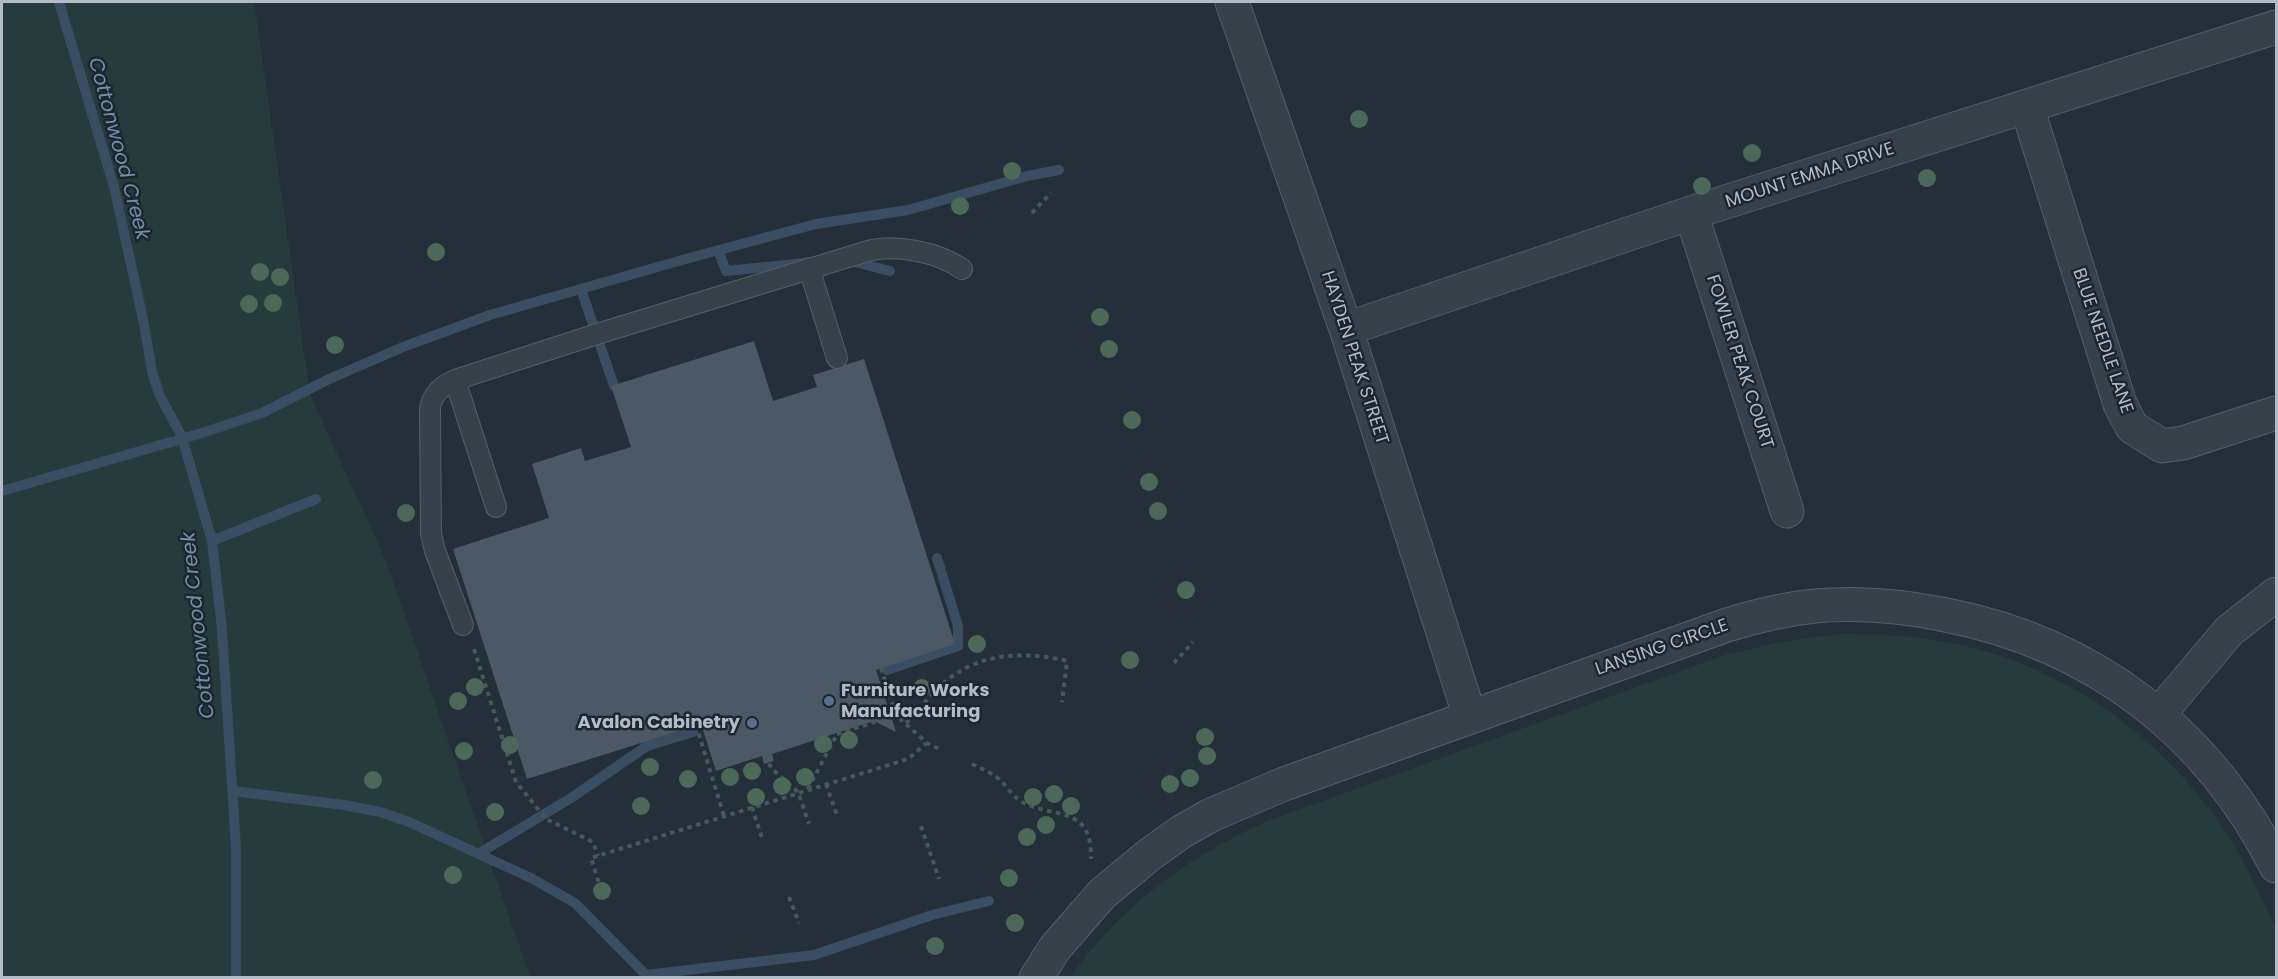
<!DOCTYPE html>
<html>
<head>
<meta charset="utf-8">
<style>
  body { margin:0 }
  #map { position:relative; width:2278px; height:979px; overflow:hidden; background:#242f3a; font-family:Poppins,sans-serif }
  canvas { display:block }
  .frame { position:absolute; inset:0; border:3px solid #b2bbc6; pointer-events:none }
</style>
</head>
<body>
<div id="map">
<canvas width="2278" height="979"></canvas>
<div class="frame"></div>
</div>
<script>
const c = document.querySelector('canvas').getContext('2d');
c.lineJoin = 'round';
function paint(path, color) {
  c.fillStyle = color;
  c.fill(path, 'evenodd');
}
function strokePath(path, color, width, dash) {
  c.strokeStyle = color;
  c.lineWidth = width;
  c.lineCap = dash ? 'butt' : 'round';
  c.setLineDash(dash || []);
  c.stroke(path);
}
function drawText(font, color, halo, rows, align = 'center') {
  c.font = font + ' Poppins,sans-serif';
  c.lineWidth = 5;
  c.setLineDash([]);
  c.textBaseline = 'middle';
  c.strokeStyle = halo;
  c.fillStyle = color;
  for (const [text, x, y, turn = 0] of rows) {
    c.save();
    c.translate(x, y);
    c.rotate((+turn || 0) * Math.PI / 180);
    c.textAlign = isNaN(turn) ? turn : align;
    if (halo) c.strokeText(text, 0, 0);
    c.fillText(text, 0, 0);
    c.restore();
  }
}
const green = new Path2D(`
  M 2,2 L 254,2 L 310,395 L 386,561 L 530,977 L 2,977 Z
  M 1838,634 C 1877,634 1917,636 1956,644 C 2068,667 2169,742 2230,839 C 2242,858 2251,879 2262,899 C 2266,908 2272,918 2276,928 C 2278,940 2277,964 2276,977 L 1071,977 C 1119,907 1188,857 1265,822 L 1725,655 L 1780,642 Z`);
const stream = new Path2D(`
  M 59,2 L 114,187 L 143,319 L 152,371 L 159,394 L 182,437 L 212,541 L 222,629 L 236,849 L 236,978
  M 718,250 L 726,271 L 805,263
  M 847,260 L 890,271
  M 581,289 L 614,386
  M 2,491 L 202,433 L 262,413 L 327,380 L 403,347 L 490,315 L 682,260 L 816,224 L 908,210 L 1027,176 L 1059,170
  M 212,541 L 316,499
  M 887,670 L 958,646 L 958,626 L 937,558
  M 233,791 L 344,805 L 380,812 L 409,822 L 531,878 L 575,903 L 646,975 L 814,955 L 932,915 L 989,901
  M 478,854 L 571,798 L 647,746 L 693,732`);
const building = new Path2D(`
  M 754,341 L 773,401 L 817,387 L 813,375 L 864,359 L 955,644 L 876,670 L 896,732 L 874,721 L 772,754 L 774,761 L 764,764 L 762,756 L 716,771 L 701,724 L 527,779 L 453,549 L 549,518 L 532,464 L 581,448 L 585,461 L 631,447 L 611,386 Z`);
const path = new Path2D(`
  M 1032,213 L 1051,193
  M 474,649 L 516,782 L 546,819 L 593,842 L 598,856
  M 1174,663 L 1193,642
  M 881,668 L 896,715 L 927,743 L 941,750
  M 906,723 C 919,710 930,695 944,683 C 978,652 1026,651 1067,661 L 1062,702
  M 696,725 L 724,816
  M 837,734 L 896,715
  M 766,755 L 771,768 L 798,792 L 809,824
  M 972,764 C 982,769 992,773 1000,780 C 1008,788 1014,798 1024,803 C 1056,819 1092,805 1091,859
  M 826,784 L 837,815
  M 808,789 L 838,732
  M 752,807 L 762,838
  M 921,826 L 939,879
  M 789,897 L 799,923
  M 604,899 L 591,858 L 908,759 L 927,743`);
const service = new Path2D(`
  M 809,268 L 837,358
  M 455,380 L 496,507
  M 463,625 L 435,551 L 431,534 L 430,409 C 432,394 441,386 455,380 L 597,334 L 868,251 C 896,244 938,252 962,269`);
const minor = new Path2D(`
  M 1232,2 L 1346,329 L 1470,717
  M 2027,107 L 2120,404 L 2132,427 L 2162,446 L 2183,443 L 2276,413
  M 1691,213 L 1787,511
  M 1346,329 L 1691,213 L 2276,27
  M 2159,714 L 2229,631 L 2276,594`);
const tertiary = new Path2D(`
  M 1036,978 L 1055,948 L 1102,894 L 1149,855 L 1181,832 L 1211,815 L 1284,784 L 1727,625 C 1756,616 1785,609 1815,606 C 1858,602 1903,606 1946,615 C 2094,644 2208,732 2276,866`);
const trees = [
  [1359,119],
  [1752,153],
  [1012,171],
  [1927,178],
  [1702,186],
  [960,206],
  [436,252],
  [260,272],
  [280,277],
  [273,303],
  [249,304],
  [1100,317],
  [335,345],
  [1109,349],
  [1132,420],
  [1149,482],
  [1158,511],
  [406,513],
  [1186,590],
  [977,644],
  [1130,660],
  [475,687],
  [922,688],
  [458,701],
  [1205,737],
  [849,740],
  [823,744],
  [510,745],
  [464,751],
  [1207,756],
  [650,767],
  [752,771],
  [730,777],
  [805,777],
  [1190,778],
  [688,779],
  [373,780],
  [1170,784],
  [782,786],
  [1054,794],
  [756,797],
  [1033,797],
  [641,806],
  [1071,806],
  [495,812],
  [1046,825],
  [1027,837],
  [453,875],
  [1009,878],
  [602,891],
  [1015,923],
  [935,946]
];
const markers = [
  [829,701,6,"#5c6f8a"],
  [752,723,6,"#5c6f8a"]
];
const streetNames = [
  ["MOUNT EMMA DRIVE",1810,176,-18],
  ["BLUE NEEDLE LANE",2102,341,71],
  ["HAYDEN PEAK STREET",1354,358,72],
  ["FOWLER PEAK COURT",1739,362,72],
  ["LANSING CIRCLE",1662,648,-19]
];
const poiNames = [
  ["Furniture Works",841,691],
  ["Manufacturing",841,712],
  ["Avalon Cabinetry",740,723,"right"]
];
const waterNames = [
  ["Cottonwood Creek",118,149,75],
  ["Cottonwood Creek",199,625,-96]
];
paint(green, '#263c3c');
strokePath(stream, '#394e63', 10);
paint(building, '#4c5865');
strokePath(service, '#555e68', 22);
strokePath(minor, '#555e68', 35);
strokePath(tertiary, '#555e68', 35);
strokePath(path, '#45595a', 4, [4.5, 4.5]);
strokePath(service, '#37414a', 20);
strokePath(minor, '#37414a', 33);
strokePath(tertiary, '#37414a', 33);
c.fillStyle = '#4b6858';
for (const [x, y] of trees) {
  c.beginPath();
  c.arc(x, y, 9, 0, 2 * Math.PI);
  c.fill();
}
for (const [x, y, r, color] of markers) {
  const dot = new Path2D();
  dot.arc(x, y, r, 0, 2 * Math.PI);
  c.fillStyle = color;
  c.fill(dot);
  strokePath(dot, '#1c262f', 2);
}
drawText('18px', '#b2bbc6', '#1c262f', streetNames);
drawText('bold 18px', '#b2bbc6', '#1c262f', poiNames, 'left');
drawText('italic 20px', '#748ea9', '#1c262f', waterNames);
</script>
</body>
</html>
